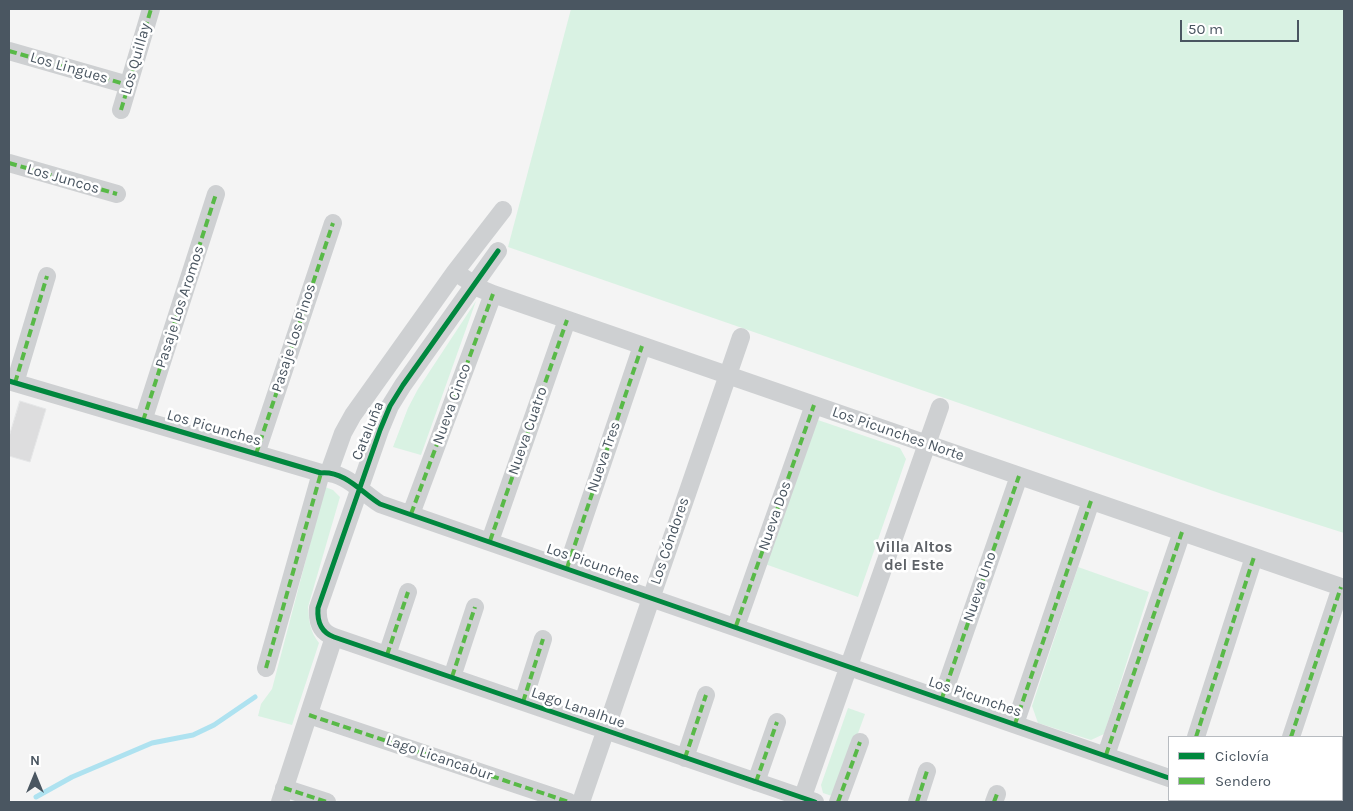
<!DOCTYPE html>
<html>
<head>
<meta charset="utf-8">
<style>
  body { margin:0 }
  #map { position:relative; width:1353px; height:811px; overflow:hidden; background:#f4f4f4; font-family:Karla,sans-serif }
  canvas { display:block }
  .frame { position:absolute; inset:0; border:10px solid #4a5661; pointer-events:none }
  .legend { position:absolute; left:1168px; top:736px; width:175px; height:65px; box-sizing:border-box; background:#fff; border:1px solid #b7bbc0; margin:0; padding:6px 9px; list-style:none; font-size:15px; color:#4a5661 }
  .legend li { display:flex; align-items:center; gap:10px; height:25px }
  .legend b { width:25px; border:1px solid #b7bbc0 }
  .north { position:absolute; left:10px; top:751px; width:50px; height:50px; -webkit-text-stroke:4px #fff; paint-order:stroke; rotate:0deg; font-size:14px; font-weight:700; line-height:20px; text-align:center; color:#4a5661 }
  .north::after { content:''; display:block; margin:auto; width:18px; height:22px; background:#4a5661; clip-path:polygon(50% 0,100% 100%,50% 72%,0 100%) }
  .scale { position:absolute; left:1180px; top:20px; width:119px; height:22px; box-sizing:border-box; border:2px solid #4a5661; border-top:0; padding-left:6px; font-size:15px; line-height:18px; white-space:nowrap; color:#4a5661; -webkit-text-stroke:4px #fff; paint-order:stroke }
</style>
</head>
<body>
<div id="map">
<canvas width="1353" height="811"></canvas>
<div class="frame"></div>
<ul class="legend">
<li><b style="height:6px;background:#00873e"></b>Ciclovía</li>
<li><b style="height:6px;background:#58b947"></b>Sendero</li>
</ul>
<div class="north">N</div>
<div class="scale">50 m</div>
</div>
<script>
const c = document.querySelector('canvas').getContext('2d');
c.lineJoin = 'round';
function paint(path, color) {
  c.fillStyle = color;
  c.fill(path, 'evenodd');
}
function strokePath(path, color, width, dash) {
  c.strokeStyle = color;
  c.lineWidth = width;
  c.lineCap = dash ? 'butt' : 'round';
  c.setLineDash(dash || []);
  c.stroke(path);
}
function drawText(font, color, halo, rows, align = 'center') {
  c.font = font + ' Karla,sans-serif';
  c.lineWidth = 5;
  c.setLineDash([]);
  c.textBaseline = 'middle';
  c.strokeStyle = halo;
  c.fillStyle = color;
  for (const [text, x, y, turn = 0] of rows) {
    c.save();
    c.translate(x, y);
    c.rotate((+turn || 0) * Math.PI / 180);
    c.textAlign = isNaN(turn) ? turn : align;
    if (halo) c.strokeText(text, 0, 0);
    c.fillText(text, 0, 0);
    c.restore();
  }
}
const green = new Path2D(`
  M 571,9 L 1344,9 L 1344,533 L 1222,494 L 508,247 Z
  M 476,301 L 421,455 L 393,447 L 408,408 L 418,389 Z
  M 815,419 L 900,448 L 906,459 L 858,597 L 765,564 Z
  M 325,487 L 333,490 L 340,497 L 308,607 C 309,621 310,632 319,643 L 292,725 L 258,716 L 261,704 L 272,689 Z
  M 1078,567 L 1149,592 L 1104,734 L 1091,740 L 1038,723 L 1032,706 Z
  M 848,708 L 865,714 L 835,797 L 823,793 L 821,785 Z`);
const stream = new Path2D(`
  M 36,797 L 72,777 L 152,743 L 193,735 L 214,725 L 255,697`);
const building = new Path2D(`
  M 20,401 L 46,409 L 30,462 L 9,456 L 9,437 Z`);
const minor = new Path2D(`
  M 9,51 L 128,85
  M 121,110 L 151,9
  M 9,163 L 117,194
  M 498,251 L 403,385 L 390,406 L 380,430 L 318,608 C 317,621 320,632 334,637 L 815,802
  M 455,272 L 481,289 L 493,294 L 1344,588
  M 9,381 L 321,473 C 345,471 361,492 380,504 L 1169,778
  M 15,383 L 47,276
  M 143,421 L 216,194
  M 256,454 L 333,223
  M 329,472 L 343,433 L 353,415 L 455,272 L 503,210
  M 411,514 L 493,294
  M 490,541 L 567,320
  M 567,568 L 642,346
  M 736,626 L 814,405
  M 387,655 L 408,592
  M 266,668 L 321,473
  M 452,677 L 475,607
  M 942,698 L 1019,476
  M 523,702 L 543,639
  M 309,715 L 569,802
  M 1015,724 L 1091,501
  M 1196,737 L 1254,557
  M 1291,737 L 1341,587
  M 1106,755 L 1182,532
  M 685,758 L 706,695
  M 756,782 L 777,722
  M 284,788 L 327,802
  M 1235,800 L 1242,802
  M 280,802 L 334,637
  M 581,802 L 741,337
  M 801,802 L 940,407
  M 838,802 L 860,742
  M 917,802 L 927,771
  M 994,802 L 997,794
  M 1269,802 L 1270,800`);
const quiet = new Path2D(`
  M 9,51 L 128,85
  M 121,110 L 151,9
  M 9,163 L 117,194
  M 15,383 L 47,276
  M 143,421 L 216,194
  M 256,454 L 333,223
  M 411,514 L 493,294
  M 490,541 L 567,320
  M 567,568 L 642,346
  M 736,626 L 814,405
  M 387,655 L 408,592
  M 266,668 L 321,473
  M 452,677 L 475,607
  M 942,698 L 1019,476
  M 523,702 L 543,639
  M 309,715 L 569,802
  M 1015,724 L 1091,501
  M 1196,737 L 1254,557
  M 1291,737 L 1341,587
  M 1106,755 L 1182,532
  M 685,758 L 706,695
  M 756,782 L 777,722
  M 284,788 L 327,802
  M 838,802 L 860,742
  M 917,802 L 927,771
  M 994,802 L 997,794
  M 1269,802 L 1270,800`);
const cycleway = new Path2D(`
  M 498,251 L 403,385 L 390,406 L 380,430 L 318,608 C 317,621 320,632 334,637 L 815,802
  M 9,381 L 321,473 C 345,471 361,492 380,504 L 1169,778`);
const streetNames = [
  ["Los Quillay",136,59,-74],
  ["Los Lingues",69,68,16],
  ["Los Juncos",63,179,16],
  ["Pasaje Los Aromos",180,307,-72],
  ["Pasaje Los Pinos",294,338,-72],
  ["Nueva Cinco",452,404,-70],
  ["Los Picunches",214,428,16],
  ["Cataluña",368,431,-68],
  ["Nueva Cuatro",528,431,-71],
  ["Los Picunches Norte",898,434,19],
  ["Nueva Tres",604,457,-71],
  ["Nueva Dos",775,516,-71],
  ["Los Cóndores",670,541,-71],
  ["Los Picunches",593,564,19],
  ["Nueva Uno",980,587,-71],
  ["Los Picunches",975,697,19],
  ["Lago Lanalhue",578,708,19],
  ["Lago Licancabur",439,758,19]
];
const neighbourhoodNames = [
  ["Villa Altos",914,547],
  ["del Este",914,565]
];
paint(green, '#d9f2e3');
strokePath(stream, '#aee2f0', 5);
paint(building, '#ddddde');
strokePath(building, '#e5e6e7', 1);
strokePath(minor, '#ced0d2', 18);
strokePath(quiet, '#58b947', 4, [8, 4]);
strokePath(cycleway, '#00873e', 5);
drawText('15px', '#4a5661', '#fff', streetNames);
drawText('bold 16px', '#5f6368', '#fff', neighbourhoodNames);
</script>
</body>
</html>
